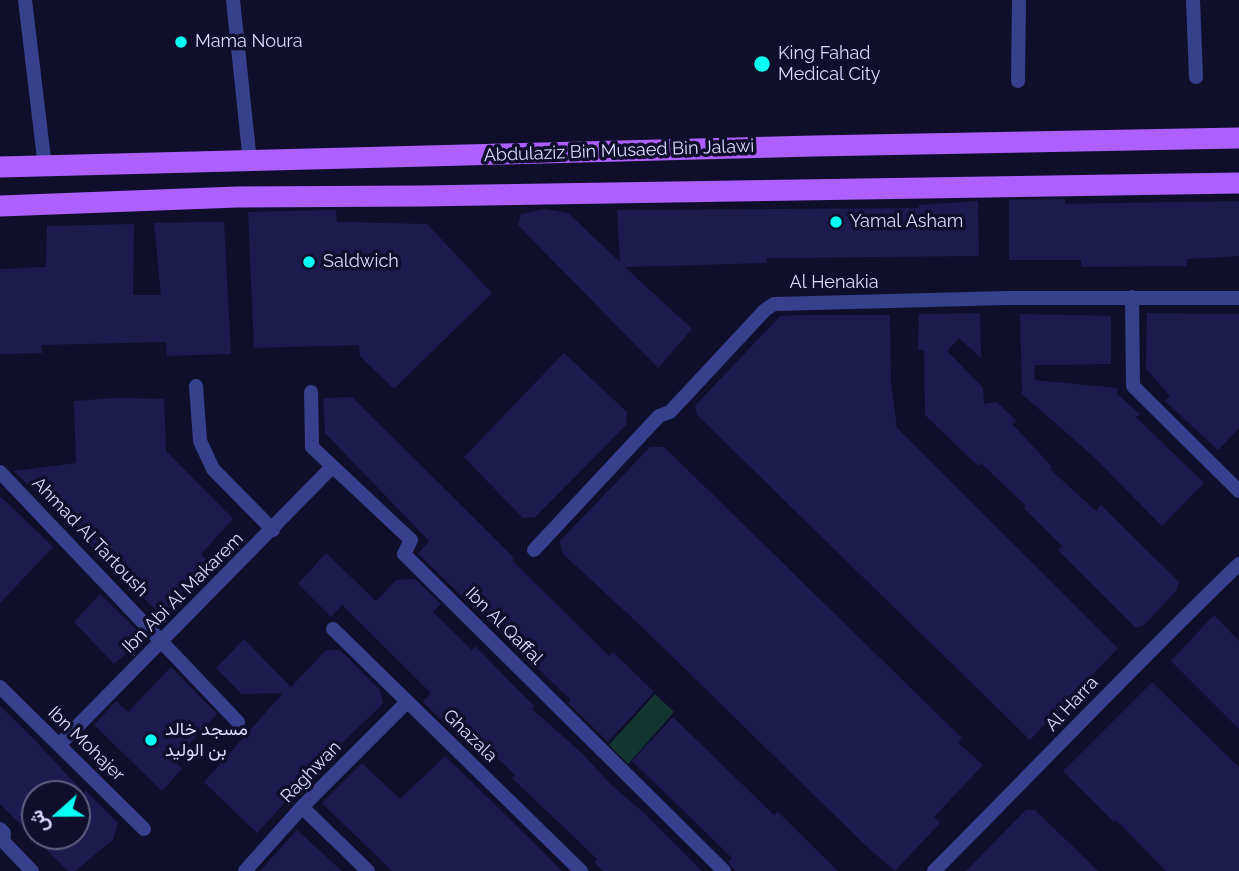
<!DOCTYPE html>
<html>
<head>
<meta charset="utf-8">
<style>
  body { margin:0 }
  #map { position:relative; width:1239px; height:871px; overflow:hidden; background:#100f2b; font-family:Raleway,Vazirmatn,sans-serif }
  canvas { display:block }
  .north { position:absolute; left:21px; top:780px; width:70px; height:70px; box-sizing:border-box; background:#100f2b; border:2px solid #606080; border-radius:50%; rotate:249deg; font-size:19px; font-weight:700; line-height:28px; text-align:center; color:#d9daff }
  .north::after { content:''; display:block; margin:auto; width:24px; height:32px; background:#05fff4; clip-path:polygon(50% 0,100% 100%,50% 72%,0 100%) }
</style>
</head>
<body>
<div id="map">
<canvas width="1239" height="871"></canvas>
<div class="north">ش</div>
</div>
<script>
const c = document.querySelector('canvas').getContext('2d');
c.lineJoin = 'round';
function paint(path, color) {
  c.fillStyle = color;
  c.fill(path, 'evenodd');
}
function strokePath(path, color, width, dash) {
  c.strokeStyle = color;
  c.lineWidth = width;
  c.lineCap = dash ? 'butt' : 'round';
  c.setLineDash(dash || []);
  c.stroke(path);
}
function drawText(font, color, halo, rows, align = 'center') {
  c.font = font + ' Raleway,Vazirmatn,sans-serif';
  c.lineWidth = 7;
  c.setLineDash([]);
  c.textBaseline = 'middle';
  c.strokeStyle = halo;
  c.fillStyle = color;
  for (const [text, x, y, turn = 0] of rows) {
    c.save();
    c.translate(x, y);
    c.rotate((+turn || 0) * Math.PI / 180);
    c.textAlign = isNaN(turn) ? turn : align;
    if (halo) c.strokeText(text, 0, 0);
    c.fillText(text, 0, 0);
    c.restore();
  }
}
const green = new Path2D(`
  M 655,694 L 674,712 L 628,764 L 609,745 Z`);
const building = new Path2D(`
  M 1065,199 L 1065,204 L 1239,201 L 1239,256 L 1187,259 L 1187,266 L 1081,267 L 1081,260 L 1009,260 L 1009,200 Z
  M 978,201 L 979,256 L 767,258 L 767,263 L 625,267 L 692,329 L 658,368 L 518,225 L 521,214 L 545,209 L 568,213 L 620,262 L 617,210 L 919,208 L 919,205 Z
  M 336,210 L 337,222 L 427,224 L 492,293 L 394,389 L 360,356 L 359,345 L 254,348 L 248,212 Z
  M 224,222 L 231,354 L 167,356 L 166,342 L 41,345 L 42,353 L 0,354 L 0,269 L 46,267 L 47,226 L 134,224 L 133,295 L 161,295 L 154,223 Z
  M 980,313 L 981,358 L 959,338 L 947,351 L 983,388 L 984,404 L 997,402 L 1016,421 L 1012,424 L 1052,467 L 1050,469 L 1096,511 L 1101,505 L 1179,582 L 1177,590 L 1144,625 L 1136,628 L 1058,550 L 1062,546 L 1024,508 L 1026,506 L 981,463 L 978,466 L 925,415 L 924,350 L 918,350 L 919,314 Z
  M 1147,313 L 1239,314 L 1239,428 L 1218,450 L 1165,401 L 1170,396 L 1146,369 Z
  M 1020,314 L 1111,316 L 1111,364 L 1035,365 L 1034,380 L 1118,388 L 1117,394 L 1140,414 L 1136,417 L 1204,483 L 1162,526 L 1094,457 L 1022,394 Z
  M 806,315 L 890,315 L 891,383 L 897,428 L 1118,648 L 1030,740 L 697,415 L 695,406 L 780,316 Z
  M 564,353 L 627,412 L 626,425 L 535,517 L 523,518 L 464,457 Z
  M 352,397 L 514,558 L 512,560 L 609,656 L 613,652 L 654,692 L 608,742 L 568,703 L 571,700 L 418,554 L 429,541 L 325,433 L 323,398 Z
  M 116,398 L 164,399 L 166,451 L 233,519 L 201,554 L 211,564 L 166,610 L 155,609 L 14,471 L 76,463 L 74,401 Z
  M 650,447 L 664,447 L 962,738 L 958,743 L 983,765 L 934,817 L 940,823 L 895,871 L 863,843 L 640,625 L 562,553 L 560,541 Z
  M 0,496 L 53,547 L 0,603 Z
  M 326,553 L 376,601 L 396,580 L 415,579 L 441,604 L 433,612 L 472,650 L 475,646 L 534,706 L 532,709 L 583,754 L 610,784 L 643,812 L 702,871 L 603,871 L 594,862 L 597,859 L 512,778 L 515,775 L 491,752 L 484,760 L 423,702 L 431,693 L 342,605 L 331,617 L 298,584 Z
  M 100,594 L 140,633 L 134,646 L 114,664 L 74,622 Z
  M 1214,615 L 1239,641 L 1239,729 L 1171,661 Z
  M 244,639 L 291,687 L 326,650 L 340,650 L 380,690 L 383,704 L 322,762 L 257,833 L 204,782 L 283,693 L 242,694 L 216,668 Z
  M 171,667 L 217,714 L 174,760 L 182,769 L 162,791 L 94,725 L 116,701 L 128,712 Z
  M 1152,682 L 1239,767 L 1239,871 L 1166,871 L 1116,820 L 1114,822 L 1063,771 Z
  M 0,706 L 31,736 L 84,793 L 86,791 L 118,823 L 113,840 L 75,871 L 68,871 L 0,804 ZM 35,794 L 77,794 L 77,836 L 35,836 Z
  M 673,717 L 774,815 L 778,812 L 838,871 L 736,871 L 728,862 L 732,858 L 632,761 Z
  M 445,756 L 528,837 L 562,871 L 392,871 L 322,803 L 362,763 L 400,799 Z
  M 1026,810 L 1035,810 L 1098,871 L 966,871 Z
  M 297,830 L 342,871 L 260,871 Z`);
const street = new Path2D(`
  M 25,0 L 45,167
  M 233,0 L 250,162
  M 1193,0 L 1196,77
  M 1018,81 L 1019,0
  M 1132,297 L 1133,386 L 1239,491
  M 196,386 L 200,441 L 213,469 L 273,530
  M 311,392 L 312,447 L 411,540 L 404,554 L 724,871
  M 0,472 L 238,722
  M 534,550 L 659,416 L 670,412 L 765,310 L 774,304 L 1007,298 L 1239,298
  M 333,629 L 581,871
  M 0,687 L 144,829
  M 60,744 L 332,467
  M 302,807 L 368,871
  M 0,829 L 4,833 L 3,841 L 32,871
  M 245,871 L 302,807 L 407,702
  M 934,871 C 1036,769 1135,664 1239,564`);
const primary = new Path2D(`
  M 0,167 L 814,146 L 1239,138
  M 0,206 L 237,197 L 421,196 L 1239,183`);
const markers = [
  [181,42,7,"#05fff4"],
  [762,64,9,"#05fff4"],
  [836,222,7,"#05fff4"],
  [309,262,7,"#05fff4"],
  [151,740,7,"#05fff4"]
];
const poiNames = [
  ["Mama Noura",195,42],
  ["King Fahad",778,54],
  ["Medical City",778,75],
  ["Yamal Asham",850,222],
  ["Saldwich",323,262],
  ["مسجد خالد",165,730],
  ["بن الوليد",165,751]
];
const streetNames = [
  ["Abdulaziz Bin Musaed Bin Jalawi",619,151,-2],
  ["Al Henakia",834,283],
  ["Ahmad Al Tartoush",90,537,46],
  ["Ibn Abi Al Makarem",183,593,-45],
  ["Ibn Al Qaffal",504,626,45],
  ["Al Harra",1072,704,-47],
  ["Ghazala",470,736,44],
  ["Ibn Mohajer",86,744,44],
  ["Raghwan",311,772,-46]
];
paint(green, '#12362f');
paint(building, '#1d1a4e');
strokePath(street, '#37408d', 14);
strokePath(primary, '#ad60ff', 21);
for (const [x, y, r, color] of markers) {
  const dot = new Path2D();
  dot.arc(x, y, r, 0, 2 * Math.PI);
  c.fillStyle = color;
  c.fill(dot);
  strokePath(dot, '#100f2b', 2.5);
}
drawText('18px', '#d9daff', '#100f2b', poiNames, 'left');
drawText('18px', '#d9daff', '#100f2b', streetNames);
</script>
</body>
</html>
